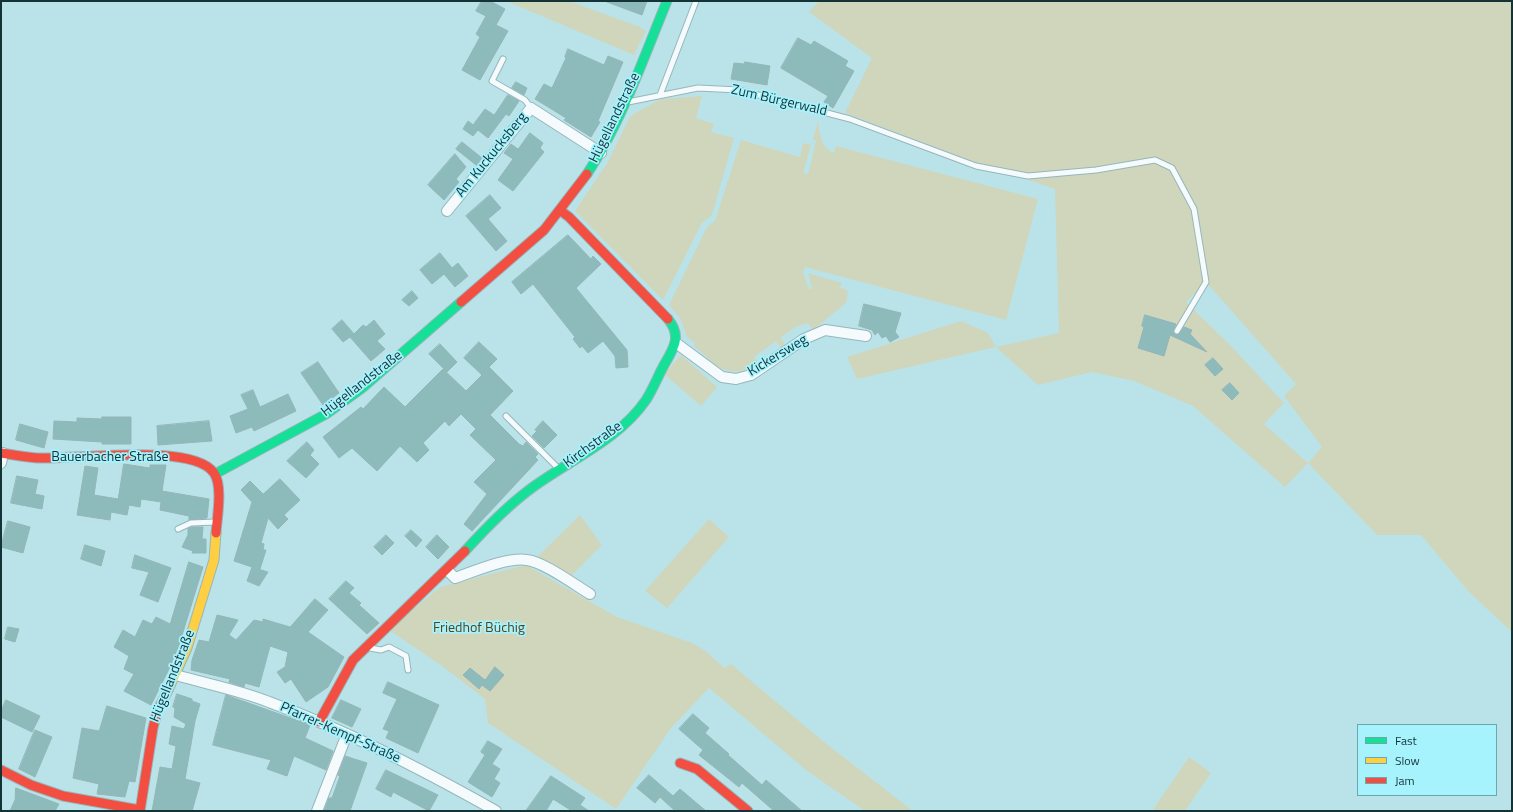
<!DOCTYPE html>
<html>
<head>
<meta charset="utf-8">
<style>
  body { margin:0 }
  #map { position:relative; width:1513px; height:812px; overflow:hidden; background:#bae3e9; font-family:"Titillium Web",sans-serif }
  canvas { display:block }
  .frame { position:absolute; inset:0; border:2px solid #143337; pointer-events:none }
  .legend { position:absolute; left:1357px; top:724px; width:140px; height:72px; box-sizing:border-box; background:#a6f2fd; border:1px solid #6ca6ae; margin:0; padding:5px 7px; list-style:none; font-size:12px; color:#143337 }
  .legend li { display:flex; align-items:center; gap:8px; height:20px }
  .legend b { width:20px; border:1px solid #6ca6ae }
</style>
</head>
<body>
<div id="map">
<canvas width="1513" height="812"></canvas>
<div class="frame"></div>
<ul class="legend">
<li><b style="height:5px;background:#16e098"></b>Fast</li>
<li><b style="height:5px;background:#ffcf43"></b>Slow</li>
<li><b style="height:5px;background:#f24e42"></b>Jam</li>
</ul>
</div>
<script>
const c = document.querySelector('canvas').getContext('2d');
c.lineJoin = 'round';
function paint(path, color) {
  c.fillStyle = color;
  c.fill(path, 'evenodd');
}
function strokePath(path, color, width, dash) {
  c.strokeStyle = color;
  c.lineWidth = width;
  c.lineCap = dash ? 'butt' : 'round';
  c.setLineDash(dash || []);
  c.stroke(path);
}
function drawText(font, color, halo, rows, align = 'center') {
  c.font = font + ' "Titillium Web",sans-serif';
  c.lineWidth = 3.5;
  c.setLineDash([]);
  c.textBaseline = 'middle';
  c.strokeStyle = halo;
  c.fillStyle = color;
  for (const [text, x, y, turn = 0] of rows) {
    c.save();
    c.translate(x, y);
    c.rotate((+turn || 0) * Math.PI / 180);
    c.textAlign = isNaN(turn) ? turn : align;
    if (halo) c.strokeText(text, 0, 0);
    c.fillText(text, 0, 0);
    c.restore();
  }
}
const green = new Path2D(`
  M 506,1 L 569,1 L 640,27 L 646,31 L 634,55 Z
  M 819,1 L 1512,1 L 1512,632 L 1469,592 L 1421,535 L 1377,535 L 1308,463 L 1285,487 L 1193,406 L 1134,381 L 1092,372 L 1038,385 L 996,347 L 857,379 L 847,357 L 961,321 L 988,333 L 996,347 L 1059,333 L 1055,189 L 972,161 L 845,113 L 872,58 L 809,12 ZM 1206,282 L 1296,384 L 1284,396 L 1322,447 L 1308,463 L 1264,424 L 1284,403 L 1232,347 L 1186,302 Z
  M 702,96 L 696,118 L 714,124 L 711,132 L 734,138 L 712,215 L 702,223 L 663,300 L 575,211 L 608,162 L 629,118 L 635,113 L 661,99 Z
  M 818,121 C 820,134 820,147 834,153 L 836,146 L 1038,199 L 1006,320 L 805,267 L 803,272 L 809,289 L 812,289 L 808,273 L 842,283 L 840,287 L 848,291 L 846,303 L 813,330 L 808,323 L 796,327 L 781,337 L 785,345 L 781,348 L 776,341 L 754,357 L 759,364 C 725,381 719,367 694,346 L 695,343 L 687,337 L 680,318 L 669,305 L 707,227 L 715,221 L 741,140 L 800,157 L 803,143 L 811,145 L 803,173 L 808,174 L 816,141 L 813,139 Z
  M 681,355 L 717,387 L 701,406 L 664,374 Z
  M 580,515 L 602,545 L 571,576 L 537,557 Z
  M 709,519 L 729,537 L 667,608 L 645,591 Z
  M 526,565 L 617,617 L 692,643 L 706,651 L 724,668 L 731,664 L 824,742 L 913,811 L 865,811 L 806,770 L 709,688 L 671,728 L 616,809 L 488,723 L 485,699 L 442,666 L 389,630 L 440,587 Z
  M 1189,757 L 1211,773 L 1185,811 L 1152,811 Z`);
const building = new Path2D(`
  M 482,1 L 490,1 L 505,9 L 496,25 L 508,31 L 480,80 L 462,70 L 480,37 L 476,34 L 486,16 L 476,11 Z
  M 607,1 L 647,1 L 642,15 L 607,2 Z
  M 798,38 L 811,45 L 814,41 L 848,61 L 845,66 L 854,71 L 833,108 L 824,102 L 828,96 L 781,68 Z
  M 568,49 L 604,65 L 608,56 L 623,62 L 598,121 L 600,122 L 591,137 L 564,120 L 566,118 L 535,99 L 544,84 L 552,88 L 566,58 L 565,57 Z
  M 745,62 L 770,66 L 767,85 L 731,79 L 734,63 L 744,64 Z
  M 516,82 L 527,88 L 524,95 L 512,88 Z
  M 508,95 L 519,101 L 509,116 L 506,114 L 488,138 L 478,130 L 473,136 L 463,129 L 468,121 L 473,125 L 485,109 L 494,115 Z
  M 530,133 L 543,143 L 540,148 L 544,152 L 513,191 L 498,180 L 513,159 L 504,153 L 511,144 L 518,149 Z
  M 462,142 L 482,158 L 476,165 L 456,149 Z
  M 455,154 L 466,167 L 456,179 L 459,182 L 444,200 L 428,185 Z
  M 490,195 L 501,208 L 488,219 L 507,241 L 496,251 L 466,216 Z
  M 568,235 L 591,259 L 593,256 L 601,264 L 576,288 L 627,350 L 628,367 L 616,368 L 615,356 L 603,341 L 588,353 L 582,346 L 580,348 L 573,339 L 575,337 L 533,284 L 521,294 L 512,282 Z
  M 440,253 L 452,268 L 458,263 L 468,276 L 455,287 L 444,274 L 432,284 L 420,270 Z
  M 412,291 L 418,298 L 409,306 L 402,300 Z
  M 864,304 L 901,313 L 895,332 L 899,337 L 890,342 L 886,336 L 882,338 L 878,332 L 875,335 L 872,330 L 859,326 Z
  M 1145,315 L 1176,324 L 1173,331 L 1175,335 L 1179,334 L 1184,327 L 1192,330 L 1190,334 L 1207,352 L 1170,335 L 1164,356 L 1138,348 L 1144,327 L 1142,326 Z
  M 342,320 L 354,334 L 363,325 L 366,327 L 374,320 L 385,334 L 377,341 L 385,349 L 371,361 L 350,337 L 343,342 L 332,329 Z
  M 479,342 L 497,359 L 489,367 L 513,391 L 490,415 L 519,444 L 523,446 L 526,442 L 538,454 L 535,457 L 538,460 L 472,531 L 464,524 L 487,494 L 474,482 L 496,460 L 470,435 L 476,429 L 461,414 L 449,426 L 445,421 L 423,443 L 429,450 L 417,462 L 400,446 L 377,471 L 352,448 L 339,458 L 323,437 L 361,407 L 363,409 L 384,387 L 405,407 L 443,369 L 466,391 L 482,375 L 464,358 Z
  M 440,344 L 457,362 L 447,372 L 429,354 Z
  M 1213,358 L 1223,369 L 1215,376 L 1205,365 Z
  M 318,362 L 339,393 L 323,405 L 301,373 Z
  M 1230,383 L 1239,393 L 1232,400 L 1222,390 Z
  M 253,390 L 260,407 L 288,394 L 296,411 L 254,431 L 252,427 L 236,433 L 230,416 L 248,409 L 241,395 Z
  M 102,417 L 131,417 L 131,444 L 102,444 L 102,442 L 53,439 L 54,421 L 77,422 L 77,418 L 102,419 Z
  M 209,421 L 212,441 L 158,445 L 157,426 Z
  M 543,421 L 557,435 L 544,448 L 532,436 L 537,431 L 535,430 Z
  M 20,424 L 48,432 L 44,448 L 16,440 Z
  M 307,442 L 314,450 L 310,455 L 319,464 L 306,478 L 287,461 Z
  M 124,464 L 150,468 L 150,465 L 166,465 L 162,491 L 209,499 L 207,518 L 189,520 L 189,516 L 160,510 L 161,502 L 141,499 L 140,507 L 129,505 L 127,515 L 111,512 L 110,520 L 77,515 L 85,466 L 98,468 L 94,495 L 118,499 Z
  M 17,476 L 38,480 L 35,494 L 44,496 L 42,509 L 11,503 Z
  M 280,479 L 300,500 L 284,515 L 288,519 L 278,529 L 268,518 L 261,543 L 264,544 L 263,550 L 266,550 L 260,569 L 258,569 L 268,572 L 259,586 L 247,581 L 252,567 L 234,561 L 252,502 L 241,490 L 250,481 L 263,494 Z
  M 8,521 L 30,527 L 23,553 L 1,547 Z
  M 192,527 L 203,527 L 202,539 L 206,539 L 206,553 L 192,553 L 193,551 L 182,547 L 188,535 L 188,529 Z
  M 411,530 L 422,540 L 416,547 L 405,536 Z
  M 386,535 L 394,543 L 382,555 L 374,547 Z
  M 437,535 L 449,547 L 438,559 L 426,547 Z
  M 85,545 L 105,551 L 101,566 L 81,559 Z
  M 135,555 L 171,568 L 158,602 L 140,595 L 149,572 L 132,568 Z
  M 189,562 L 203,567 L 179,645 L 168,671 L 151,705 L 124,691 L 134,674 L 124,669 L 129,656 L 114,647 L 123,630 L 135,637 L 143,620 L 152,624 L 156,617 L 170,624 Z
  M 346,581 L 354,588 L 349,593 L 361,603 L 359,605 L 379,623 L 367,634 L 329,599 Z
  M 315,599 L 328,610 L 308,632 L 344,657 L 328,687 L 306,702 L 291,679 L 285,683 L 277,672 L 285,667 L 288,652 L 270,646 L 259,687 L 245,683 L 244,687 L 229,682 L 230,679 L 191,670 L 192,660 L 199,640 L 209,642 L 217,615 L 238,620 L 229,635 L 236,640 L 254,620 L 263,622 L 263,619 L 290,627 Z
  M 8,627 L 19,629 L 15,642 L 5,639 Z
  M 495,667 L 504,675 L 490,691 L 482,685 L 479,689 L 463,675 L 470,668 L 485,680 Z
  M 388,682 L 439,705 L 418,753 L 386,738 L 389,731 L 383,729 L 397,699 L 383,693 Z
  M 177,694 L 192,699 L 192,701 L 200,704 L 195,721 L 185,779 L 200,783 L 192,811 L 152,811 L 160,767 L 172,769 L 176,746 L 169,744 L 172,726 L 184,729 L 186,724 L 174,717 L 175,708 L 173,707 Z
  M 226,695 L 310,725 L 305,738 L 333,751 L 326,770 L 294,756 L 287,776 L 267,769 L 271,760 L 213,745 Z
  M 6,700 L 40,716 L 32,732 L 1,717 L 1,711 Z
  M 341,700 L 361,709 L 352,727 L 332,718 Z
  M 107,706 L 146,718 L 135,782 L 129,781 L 125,797 L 97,794 L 99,784 L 73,778 L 82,728 L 99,731 Z
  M 693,714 L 709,728 L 705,733 L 729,754 L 728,755 L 762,785 L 766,780 L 802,811 L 774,811 L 742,783 L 739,787 L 699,755 L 703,750 L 679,729 Z
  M 35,730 L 52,737 L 35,777 L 19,769 Z
  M 488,741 L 502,749 L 492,764 L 500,769 L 494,779 L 500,783 L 492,797 L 468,782 L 485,755 L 481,752 Z
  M 345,756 L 367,763 L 350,811 L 324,811 L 329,798 L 332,798 L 340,776 L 338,775 Z
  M 386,770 L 438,795 L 429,811 L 393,792 L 391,797 L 376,789 Z
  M 649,775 L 673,796 L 680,789 L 706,811 L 675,811 L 660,797 L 655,803 L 637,788 Z
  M 551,776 L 585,798 L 580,805 L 589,811 L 572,811 L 553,799 L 546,811 L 526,811 Z
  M 16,788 L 59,804 L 55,811 L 10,811 L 15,800 Z`);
const lane = new Path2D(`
  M 503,59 L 492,81 L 525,100 L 531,108
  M 660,95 L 696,1
  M 628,102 L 698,88 L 739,90 L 850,119 L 976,166 L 1028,176 L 1096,170 L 1155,160 L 1172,168 L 1194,209 L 1206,282 L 1177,331
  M 506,416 L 559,469
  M 178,529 L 191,523 L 216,522
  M 370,648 L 381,650 L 389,647 L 406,656 L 408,670`);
const street = new Path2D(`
  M 447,211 L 531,108 L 601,153
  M 676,343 L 722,377 L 736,379 L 751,375 L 804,339 L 825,330 L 866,336
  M 1,463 L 3,453
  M 447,570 L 455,578 C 475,571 507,557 527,560 C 544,562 575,585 590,594
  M 176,675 C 207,684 239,690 269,702 C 348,731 423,770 496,811
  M 317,811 L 347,734`);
const fast = new Path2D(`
  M 587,174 C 622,121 643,59 667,1
  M 215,474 L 326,414 L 362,388 L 461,302
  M 465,551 C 485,529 505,508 529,490 C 567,461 618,441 646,400 C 653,389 658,376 664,365 C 674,348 682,336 668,319`);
const slow = new Path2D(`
  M 168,690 L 187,648 L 214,560 L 216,533`);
const jam = new Path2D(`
  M 561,211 L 569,217 L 668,319
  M 461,302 L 544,230 L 587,174
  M 1,453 C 13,455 25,457 37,458 C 73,460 193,442 214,473 C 223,486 217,518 216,533
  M 319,722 L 353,660 L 465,551
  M 680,763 L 697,769 L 748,811
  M 1,770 L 31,785 L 63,796 L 140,810
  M 140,811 L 153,728 L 157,712 L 168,690`);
const streetNames = [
  ["Zum Bürgerwald",779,101,13],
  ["Hügellandstraße",615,118,-64],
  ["Am Kuckucksberg",492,155,-51],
  ["Kickersweg",778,356,-31],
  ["Hügellandstraße",362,384,-38],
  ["Kirchstraße",593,445,-36],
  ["Bauerbacher Straße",110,458],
  ["Hügellandstraße",173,676,-68],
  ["Pfarrer-Kempf-Straße",340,733,24]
];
const parkNames = [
  ["Friedhof Büchig",479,629]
];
paint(green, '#cfd6bc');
paint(building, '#8dbbbb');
strokePath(building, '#94b5b6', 1);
strokePath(lane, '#96b6bb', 7);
strokePath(street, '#96b6bb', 12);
strokePath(fast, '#96b6bb', 11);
strokePath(slow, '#96b6bb', 11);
strokePath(jam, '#96b6bb', 11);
strokePath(lane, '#f5fbfc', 5);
strokePath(street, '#f5fbfc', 10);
strokePath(fast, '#16e098', 9);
strokePath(slow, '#ffcf43', 9);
strokePath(jam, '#f24e42', 9);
drawText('14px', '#143337', '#a6f2fd', streetNames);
drawText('14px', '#52431c', '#a6f2fd', parkNames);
</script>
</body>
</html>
